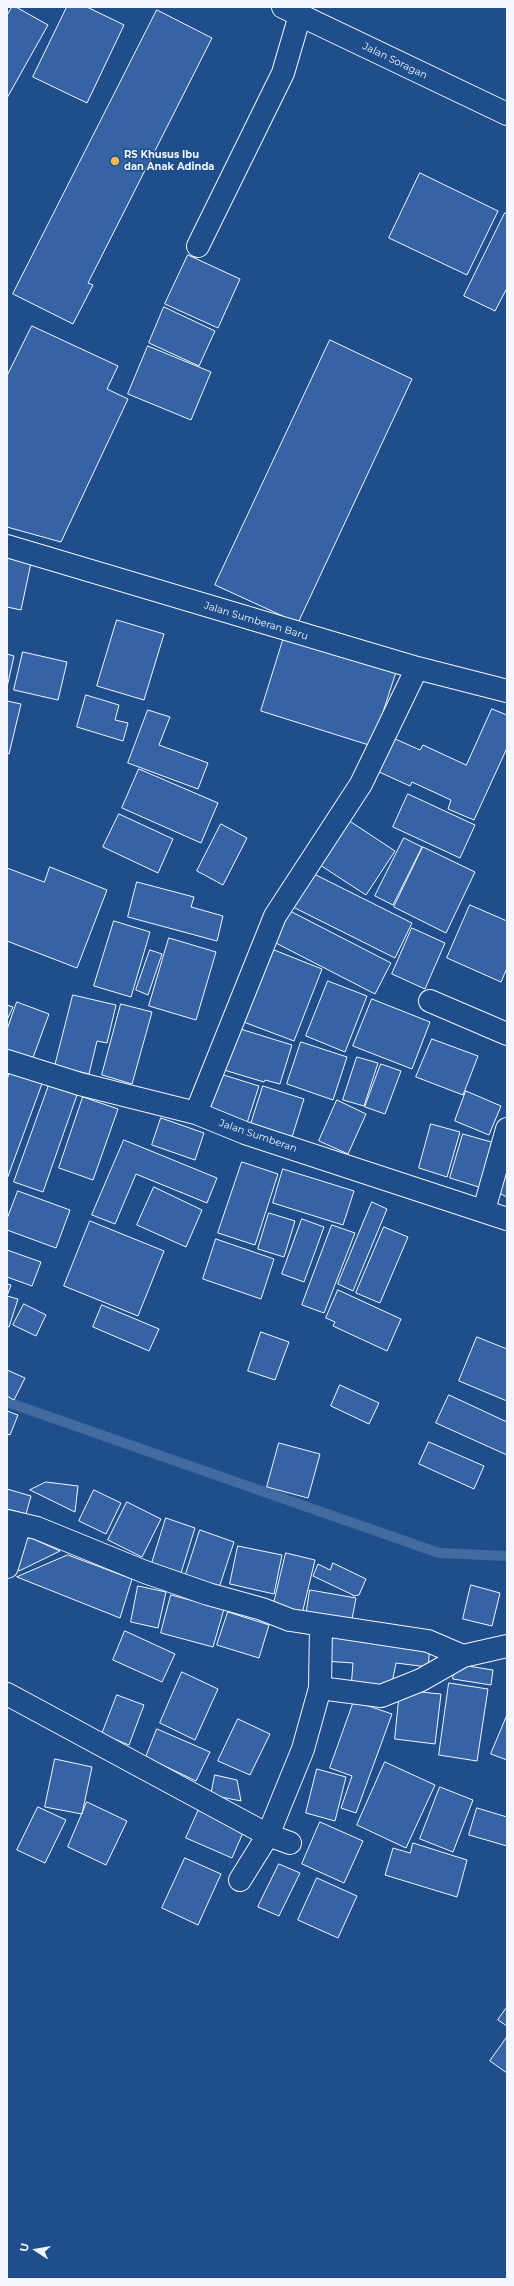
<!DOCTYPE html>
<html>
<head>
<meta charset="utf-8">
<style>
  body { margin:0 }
  #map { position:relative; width:514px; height:2286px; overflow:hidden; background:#1f4e8c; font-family:Montserrat,sans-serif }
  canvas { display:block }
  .frame { position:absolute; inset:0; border:8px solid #f2f6ff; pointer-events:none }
  .north { position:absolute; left:16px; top:2230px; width:40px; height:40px; -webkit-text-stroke:3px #1f4e8c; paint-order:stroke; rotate:282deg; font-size:11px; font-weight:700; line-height:16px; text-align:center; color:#f2f6ff }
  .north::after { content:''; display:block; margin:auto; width:14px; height:18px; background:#f2f6ff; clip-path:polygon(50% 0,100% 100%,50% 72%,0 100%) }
</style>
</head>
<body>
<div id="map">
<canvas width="514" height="2286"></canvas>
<div class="frame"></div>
<div class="north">U</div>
</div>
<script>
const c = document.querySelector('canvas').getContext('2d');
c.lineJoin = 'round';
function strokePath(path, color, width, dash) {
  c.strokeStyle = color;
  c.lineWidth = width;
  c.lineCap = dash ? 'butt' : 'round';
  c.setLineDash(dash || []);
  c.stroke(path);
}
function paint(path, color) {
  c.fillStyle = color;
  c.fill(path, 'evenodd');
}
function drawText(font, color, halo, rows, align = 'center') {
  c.font = font + ' Montserrat,sans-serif';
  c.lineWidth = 3;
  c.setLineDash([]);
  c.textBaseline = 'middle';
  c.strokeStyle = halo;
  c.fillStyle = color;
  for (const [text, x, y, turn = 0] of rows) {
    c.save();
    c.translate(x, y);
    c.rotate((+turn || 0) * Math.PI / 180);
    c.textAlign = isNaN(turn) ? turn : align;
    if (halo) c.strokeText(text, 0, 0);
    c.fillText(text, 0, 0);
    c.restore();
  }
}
const stream = new Path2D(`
  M 7,1402 L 439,1553 L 507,1556`);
const building = new Path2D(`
  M 12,7 L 16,7 L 48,25 L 7,98 L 7,16 Z
  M 67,7 L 87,7 L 124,25 L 87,103 L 33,77 Z
  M 157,10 L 212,38 L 88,283 L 93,285 L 73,324 L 13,294 Z
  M 420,173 L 498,211 L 467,275 L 389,238 Z
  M 505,213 L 507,214 L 507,288 L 495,311 L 464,296 Z
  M 188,255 L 240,279 L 218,328 L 165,304 Z
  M 164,307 L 215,331 L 199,366 L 149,343 Z
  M 32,326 L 118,366 L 107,389 L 128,399 L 61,542 L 7,527 L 7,376 Z
  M 330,340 L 412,379 L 298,623 L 215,585 Z
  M 148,346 L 211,372 L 191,420 L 128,394 Z
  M 7,558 L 31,563 L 21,610 L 7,607 Z
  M 117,620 L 164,634 L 144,700 L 97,686 Z
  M 284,637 L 396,672 L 372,746 L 261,711 Z
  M 23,652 L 67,662 L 58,700 L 14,690 Z
  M 7,654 L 14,656 L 7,687 Z
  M 86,695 L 119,705 L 115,720 L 128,723 L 123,741 L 77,727 Z
  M 7,701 L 21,704 L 9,754 L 7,753 Z
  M 492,709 L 507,715 L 507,748 L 474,820 L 448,809 L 451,800 L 412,782 L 410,786 L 377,771 L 393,738 L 420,750 L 423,745 L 466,765 Z
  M 148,710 L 170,717 L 159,745 L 208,763 L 198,789 L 128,763 Z
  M 139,769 L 218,803 L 201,843 L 122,808 Z
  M 408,794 L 475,825 L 460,858 L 393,827 Z
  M 119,814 L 173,839 L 158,873 L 103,847 Z
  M 348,820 L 395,851 L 366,895 L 320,865 Z
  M 221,824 L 247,838 L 223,885 L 197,871 Z
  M 404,838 L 422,847 L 393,905 L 375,896 Z
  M 423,847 L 475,872 L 446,933 L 394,907 Z
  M 50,867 L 107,890 L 77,968 L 7,941 L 7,868 L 44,882 Z
  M 308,871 L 412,923 L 395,958 L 291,906 Z
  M 137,882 L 194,897 L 191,907 L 223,916 L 217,941 L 128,917 Z
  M 470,905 L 507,921 L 507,968 L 501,982 L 447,958 Z
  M 288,910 L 391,963 L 375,994 L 272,941 Z
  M 114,921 L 150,932 L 131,997 L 94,986 Z
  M 412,928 L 445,943 L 425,989 L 392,974 Z
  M 169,938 L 216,952 L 196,1020 L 149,1006 Z
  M 269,948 L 322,969 L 294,1041 L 241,1021 Z
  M 150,950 L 162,954 L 148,995 L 136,990 Z
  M 328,981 L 367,996 L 345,1052 L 306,1036 Z
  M 73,995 L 116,1005 L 107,1043 L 97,1041 L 89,1074 L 55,1066 Z
  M 372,999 L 430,1022 L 412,1069 L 353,1046 Z
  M 17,1002 L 49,1014 L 31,1063 L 7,1054 L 7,1030 Z
  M 121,1004 L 152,1012 L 132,1084 L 102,1075 Z
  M 7,1005 L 13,1007 L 7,1020 Z
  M 237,1028 L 292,1045 L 280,1084 L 265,1080 L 264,1082 L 224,1070 Z
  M 432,1039 L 478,1056 L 463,1095 L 416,1077 Z
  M 301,1042 L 347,1057 L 333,1100 L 287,1084 Z
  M 357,1057 L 378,1063 L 364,1106 L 343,1100 Z
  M 381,1064 L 401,1071 L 385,1114 L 365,1107 Z
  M 11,1069 L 43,1081 L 7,1179 L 7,1080 Z
  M 214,1072 L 259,1086 L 247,1123 L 202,1108 Z
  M 49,1085 L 77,1095 L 43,1192 L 14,1182 Z
  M 263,1086 L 304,1099 L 292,1137 L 251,1124 Z
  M 466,1091 L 501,1106 L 489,1135 L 455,1121 Z
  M 83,1097 L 118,1109 L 93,1180 L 59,1168 Z
  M 337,1100 L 366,1114 L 348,1154 L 319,1141 Z
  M 161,1118 L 204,1133 L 195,1160 L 152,1145 Z
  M 431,1124 L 460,1132 L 447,1177 L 419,1168 Z
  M 463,1134 L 495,1143 L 482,1188 L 450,1178 Z
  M 124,1140 L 217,1178 L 207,1203 L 136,1174 L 115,1224 L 92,1215 Z
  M 242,1162 L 278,1174 L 255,1245 L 218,1233 Z
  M 507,1168 L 507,1197 L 499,1193 Z
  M 283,1169 L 354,1191 L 343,1225 L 273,1203 Z
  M 154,1187 L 202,1210 L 186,1247 L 137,1225 Z
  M 18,1191 L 70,1210 L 56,1248 L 7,1230 L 7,1219 Z
  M 372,1202 L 387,1209 L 353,1291 L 338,1284 Z
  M 269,1213 L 295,1221 L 284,1257 L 258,1249 Z
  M 302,1219 L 324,1227 L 304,1282 L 282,1274 Z
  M 90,1221 L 164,1251 L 138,1316 L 64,1286 Z
  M 332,1225 L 355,1233 L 324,1313 L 302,1305 Z
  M 384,1227 L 408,1237 L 380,1303 L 356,1293 Z
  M 216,1239 L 274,1259 L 261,1299 L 203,1279 Z
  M 7,1250 L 41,1262 L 32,1286 L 7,1277 Z
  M 7,1284 L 11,1285 L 7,1296 L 18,1299 L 9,1327 L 7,1326 Z
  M 338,1290 L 401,1319 L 387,1351 L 333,1326 L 335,1322 L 326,1318 Z
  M 24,1304 L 46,1315 L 36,1336 L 13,1325 Z
  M 102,1305 L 159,1329 L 149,1351 L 93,1327 Z
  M 261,1332 L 289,1342 L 275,1380 L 248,1371 Z
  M 477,1337 L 507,1349 L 507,1401 L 459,1381 Z
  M 7,1370 L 25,1378 L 14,1400 L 7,1396 Z
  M 340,1385 L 379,1403 L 369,1424 L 331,1406 Z
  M 449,1395 L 507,1422 L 507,1455 L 436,1423 Z
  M 7,1411 L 18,1415 L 10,1435 L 7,1434 Z
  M 429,1442 L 484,1466 L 474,1489 L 419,1464 Z
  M 279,1443 L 320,1454 L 308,1498 L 267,1487 Z
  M 46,1482 L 78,1486 L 75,1512 L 30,1490 Z
  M 7,1489 L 31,1496 L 26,1514 L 7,1509 Z
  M 94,1490 L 121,1503 L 106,1534 L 79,1521 Z
  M 127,1502 L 161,1519 L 142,1557 L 108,1540 Z
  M 166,1518 L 195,1528 L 181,1573 L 152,1563 Z
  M 200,1530 L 234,1542 L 218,1591 L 184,1580 Z
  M 21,1538 L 31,1538 L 60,1551 L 19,1571 L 16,1561 Z
  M 238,1546 L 282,1555 L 274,1594 L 230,1584 Z
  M 286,1553 L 315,1560 L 302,1614 L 273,1607 Z
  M 68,1555 L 132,1579 L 120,1618 L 17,1577 Z
  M 333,1563 L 366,1579 L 359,1595 L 353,1596 L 353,1595 L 313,1576 L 318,1564 L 330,1570 Z
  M 471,1585 L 500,1593 L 492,1626 L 463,1619 Z
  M 138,1586 L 166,1592 L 158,1628 L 131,1622 Z
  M 310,1590 L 356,1598 L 351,1624 L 306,1616 Z
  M 171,1595 L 224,1609 L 213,1647 L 161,1633 Z
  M 228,1612 L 269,1625 L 259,1658 L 217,1645 Z
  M 125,1631 L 175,1654 L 162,1682 L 113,1660 Z
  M 328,1636 L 430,1646 L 428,1667 L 396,1663 L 391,1688 L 351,1688 L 353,1663 L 325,1661 Z
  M 455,1664 L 493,1670 L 491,1685 L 453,1679 Z
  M 182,1672 L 218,1689 L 195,1740 L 160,1723 Z
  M 449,1683 L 488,1689 L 477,1761 L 439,1755 Z
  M 400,1690 L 441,1694 L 435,1744 L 395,1739 Z
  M 117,1695 L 144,1705 L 129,1745 L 102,1734 Z
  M 354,1701 L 392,1714 L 356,1813 L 341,1808 L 352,1776 L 330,1768 Z
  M 507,1715 L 507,1760 L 491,1754 Z
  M 238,1719 L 270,1734 L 250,1775 L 218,1761 Z
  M 157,1729 L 210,1752 L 196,1781 L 146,1757 Z
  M 55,1759 L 92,1767 L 82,1814 L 45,1807 Z
  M 385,1762 L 435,1785 L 406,1848 L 357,1825 Z
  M 317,1769 L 346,1777 L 335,1821 L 306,1813 Z
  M 215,1775 L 237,1780 L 241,1801 L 211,1795 Z
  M 440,1787 L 473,1800 L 453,1852 L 420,1839 Z
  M 87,1802 L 127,1821 L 106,1865 L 68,1847 Z
  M 38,1807 L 66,1820 L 45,1863 L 17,1850 Z
  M 200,1807 L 245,1828 L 232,1858 L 186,1838 Z
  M 477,1808 L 507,1817 L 507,1846 L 469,1835 Z
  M 320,1822 L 363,1841 L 344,1883 L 302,1864 Z
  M 413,1843 L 467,1860 L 457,1897 L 385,1875 L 393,1848 L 410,1853 Z
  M 185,1858 L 221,1874 L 198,1925 L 162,1908 Z
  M 279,1864 L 300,1873 L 279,1916 L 258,1907 Z
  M 317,1878 L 357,1896 L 338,1938 L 298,1920 Z
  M 507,2007 L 507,2026 L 498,2020 Z
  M 507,2037 L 507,2073 L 490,2061 Z`);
const minor = new Path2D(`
  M 283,7 L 507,114
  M 198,246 L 283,73 L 300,15
  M 7,546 L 417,668 L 507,691
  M 430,1001 L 507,1034
  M 7,1061 L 80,1084 L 196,1113 L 245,1133 L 507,1219
  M 196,1113 L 275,916 L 361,784 L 417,668
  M 484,1210 L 507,1129
  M 7,1521 L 37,1528 L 145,1572 L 208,1594 L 262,1609 L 290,1620 L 428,1641 L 463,1656
  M 7,1567 L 20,1524
  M 320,1688 L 381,1696 L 421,1680 L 463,1656 L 507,1646
  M 7,1694 L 268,1835 L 290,1843
  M 240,1880 L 268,1835 L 303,1749 L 320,1688 L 321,1625`);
const markers = [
  [115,161,5,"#ffb74d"]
];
const streetNames = [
  ["Jalan Soragan",395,61,26],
  ["Jalan Sumberan Baru",256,621,17],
  ["Jalan Sumberan",258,1136,19]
];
const poiNames = [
  ["RS Khusus Ibu",124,155],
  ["dan Anak Adinda",124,167]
];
strokePath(stream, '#446ba0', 10);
paint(building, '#3563a3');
strokePath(building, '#f2f6ff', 1);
strokePath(minor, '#f2f6ff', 24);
strokePath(minor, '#1f4e8c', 22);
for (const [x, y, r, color] of markers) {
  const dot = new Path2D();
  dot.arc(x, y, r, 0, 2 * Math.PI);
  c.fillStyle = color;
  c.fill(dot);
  strokePath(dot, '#1f4e8c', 1.5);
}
drawText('10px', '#f2f6ff', '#1f4e8c', streetNames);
drawText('bold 10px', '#f2f6ff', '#1f4e8c', poiNames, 'left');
</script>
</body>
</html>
